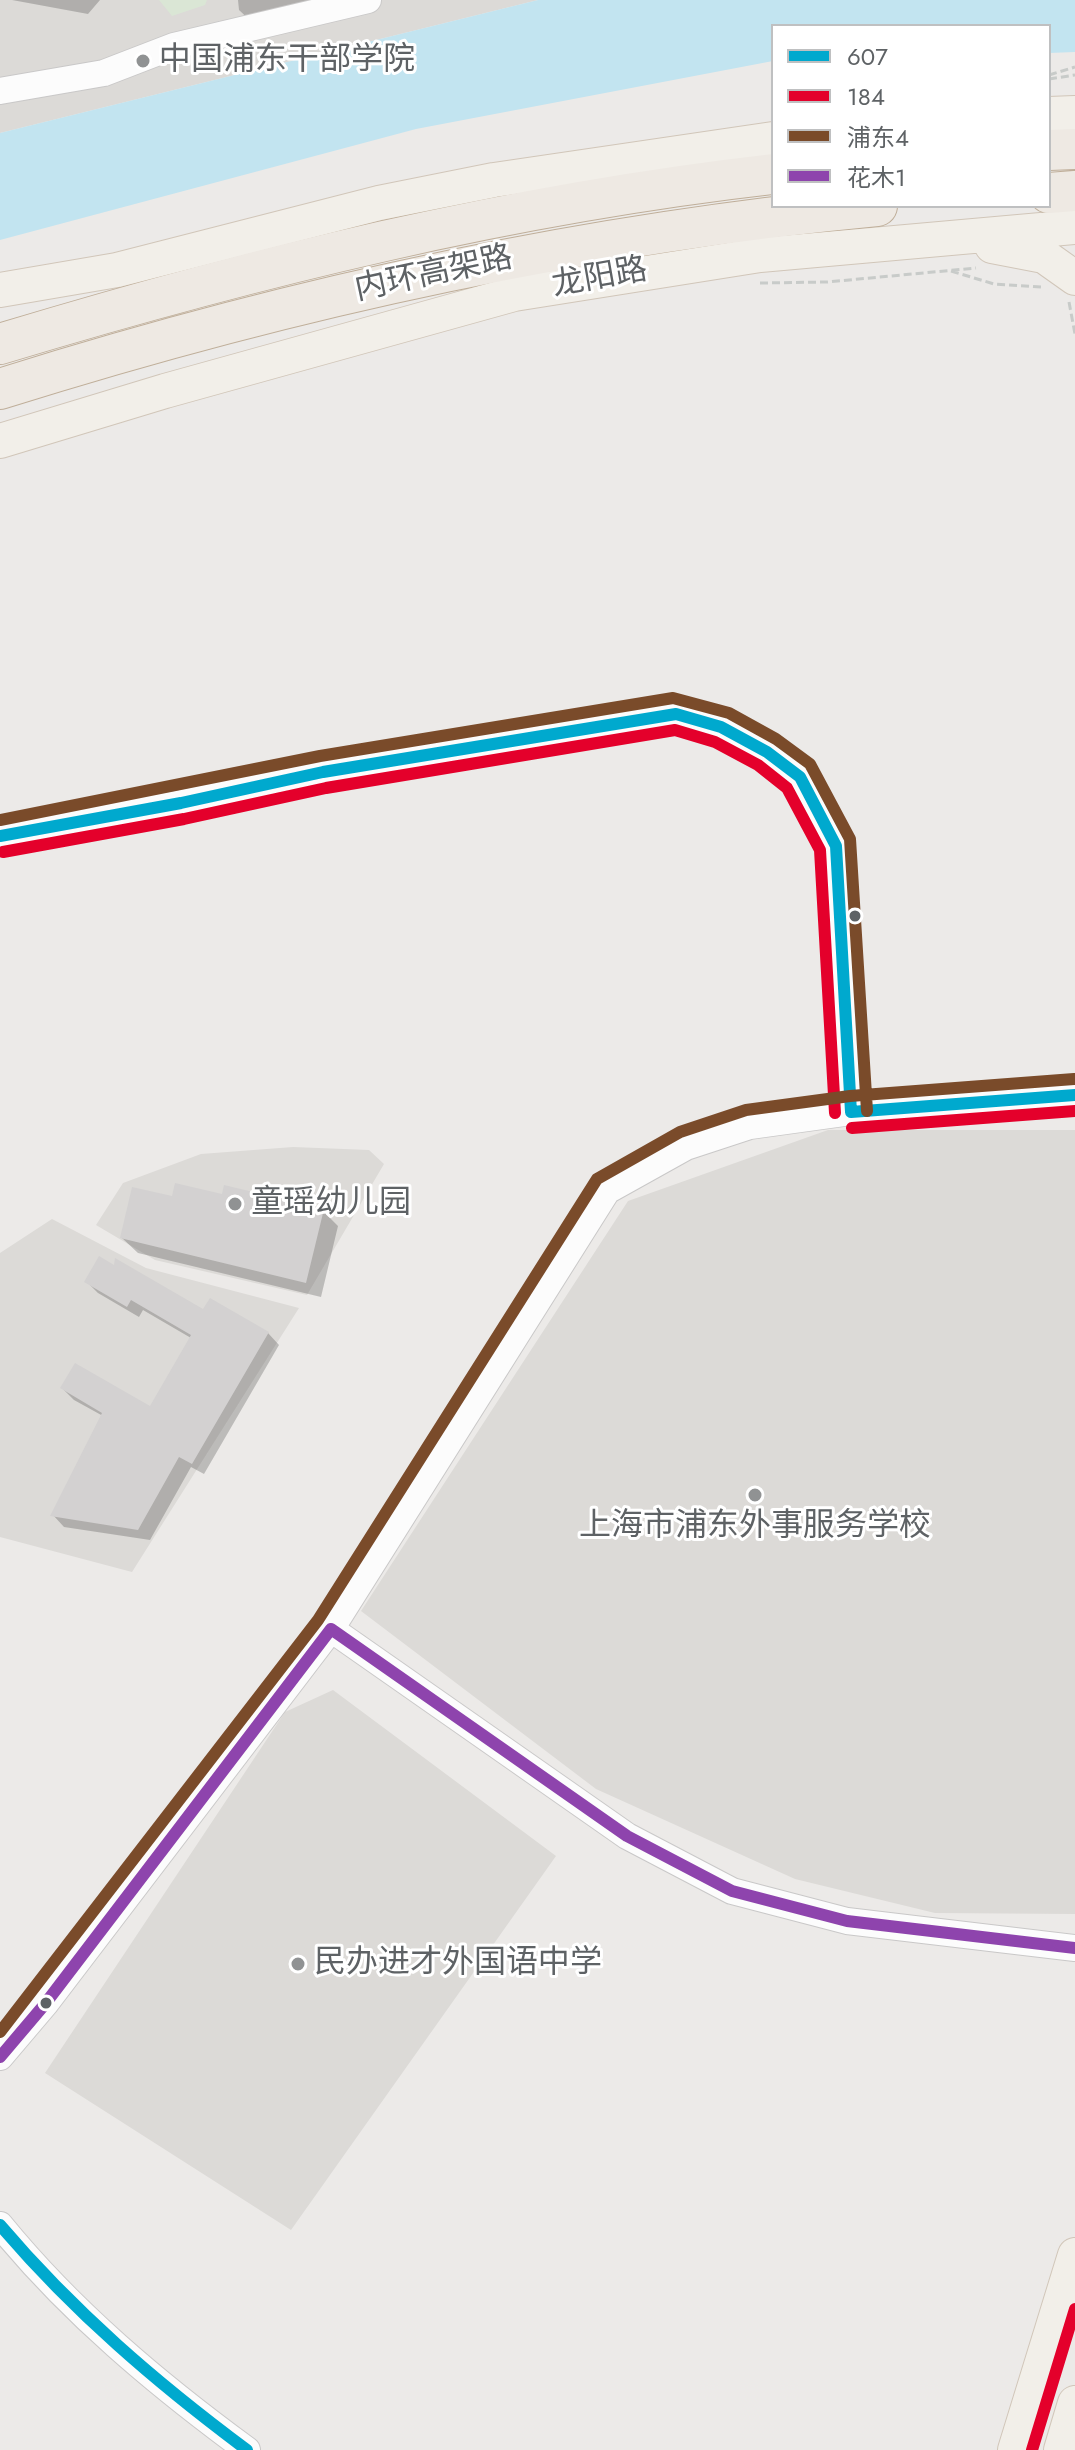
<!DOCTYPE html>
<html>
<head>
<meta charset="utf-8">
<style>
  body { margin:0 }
  #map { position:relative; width:1075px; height:2450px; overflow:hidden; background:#eceae8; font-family:Jost,"Noto Sans SC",sans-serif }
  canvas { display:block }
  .legend { position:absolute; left:771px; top:24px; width:280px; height:184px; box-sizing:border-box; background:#fff; border:2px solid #bfc0c1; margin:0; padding:10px 14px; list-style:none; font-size:24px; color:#5e6265 }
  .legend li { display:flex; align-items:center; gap:16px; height:40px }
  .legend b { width:40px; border:2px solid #bfc0c1 }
</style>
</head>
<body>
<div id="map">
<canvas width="1075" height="2450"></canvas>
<ul class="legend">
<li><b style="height:10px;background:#00a9ce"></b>607</li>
<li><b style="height:10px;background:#e4002b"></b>184</li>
<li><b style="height:10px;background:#7a4b2a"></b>浦东4</li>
<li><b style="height:10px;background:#8e44ad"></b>花木1</li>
</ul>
</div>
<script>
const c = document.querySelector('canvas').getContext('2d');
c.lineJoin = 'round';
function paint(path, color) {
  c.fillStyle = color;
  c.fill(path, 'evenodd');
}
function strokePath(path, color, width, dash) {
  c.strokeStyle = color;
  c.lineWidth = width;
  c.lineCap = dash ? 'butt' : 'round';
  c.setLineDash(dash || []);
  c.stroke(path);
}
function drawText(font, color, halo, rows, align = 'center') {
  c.font = font + ' Jost,"Noto Sans SC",sans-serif';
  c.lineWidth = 6;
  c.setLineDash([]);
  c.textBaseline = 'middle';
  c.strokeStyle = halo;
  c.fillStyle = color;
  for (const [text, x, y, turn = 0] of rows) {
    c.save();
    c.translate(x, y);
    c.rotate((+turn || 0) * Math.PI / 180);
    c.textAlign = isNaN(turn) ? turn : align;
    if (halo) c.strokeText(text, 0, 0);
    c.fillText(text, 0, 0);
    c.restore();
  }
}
const education = new Path2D(`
  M 0,0 L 538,0 L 0,133 Z
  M 828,1130 L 1075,1130 L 1075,1914 L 935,1913 L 795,1879 L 596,1789 L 361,1611 L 628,1201 Z
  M 293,1147 L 369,1150 L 384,1164 L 307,1295 L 155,1260 L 96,1225 L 123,1183 L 201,1154 Z
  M 52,1219 L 146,1268 L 299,1308 L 132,1572 L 0,1537 L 0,1253 Z
  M 333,1690 L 556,1856 L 291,2230 L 45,2073 L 285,1712 Z`);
const green = new Path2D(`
  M 159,0 L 207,0 L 205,5 L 172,16 Z`);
const water = new Path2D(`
  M 538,0 L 1075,0 L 1075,52 L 1049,53 L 1049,26 L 773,26 L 773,61 L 416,129 L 0,240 L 0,133 Z`);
const shadow = new Path2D(`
  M 12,0 L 100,0 L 88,14 Z
  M 238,0 L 374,0 L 255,25 L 239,10 Z
  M 223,1196 L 323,1211 L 338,1226 L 321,1297 L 138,1253 L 122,1238 L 174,1199 Z
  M 87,1282 L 204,1312 L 268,1333 L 279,1345 L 204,1474 L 191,1467 L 150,1540 L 64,1527 L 53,1515 L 103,1416 L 74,1400 L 62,1388 L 151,1408 L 191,1338 L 143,1310 L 139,1317 L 98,1293 Z`);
const building = new Path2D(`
  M 175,1183 L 222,1194 L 224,1185 L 324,1209 L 306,1283 L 120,1238 L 132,1187 L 172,1196 Z
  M 99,1256 L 114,1265 L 115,1258 L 203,1309 L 210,1298 L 269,1332 L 192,1464 L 179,1457 L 138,1530 L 50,1516 L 102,1413 L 60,1388 L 75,1363 L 150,1406 L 191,1335 L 131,1300 L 127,1307 L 84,1282 Z`);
const path = new Path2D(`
  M 1049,75 L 1075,67
  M 1049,79 L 1075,75
  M 951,271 L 994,284 L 1041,287
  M 760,283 L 827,282 L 976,268
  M 1069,302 L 1075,334`);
const minor = new Path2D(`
  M 0,91 L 104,73 L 174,46 L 368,0
  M 0,836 L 181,803 L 323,772 L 676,714 L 721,727 L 767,752 L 800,777 L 836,846 L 851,1112
  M 331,1629 L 627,1836 L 732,1891 L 847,1921 L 1075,1948
  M 0,2057 L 45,2004 L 331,1629 L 607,1191 L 686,1147 L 750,1126 L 851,1112 L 1075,1095
  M 0,2225 C 71,2312 157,2384 247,2450`);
const major = new Path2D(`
  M 1049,114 L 1075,113
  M 992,246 L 1044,256 L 1075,278
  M 0,290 L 117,270 L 379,203 L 494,180 L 773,139
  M 0,441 L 165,391 L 514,294 L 760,255 L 1075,227
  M 1015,2450 L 1075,2255
  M 1061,2450 L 1075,2403`);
const highway = new Path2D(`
  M 1049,150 L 1075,149
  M 1049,193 L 1075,191
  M 0,344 C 254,267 509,204 773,174
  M 0,389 C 285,299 579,234 877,206`);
const bus1 = new Path2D(`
  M 0,836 L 181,803 L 323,772 L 676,714 L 721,727 L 767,752 L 800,777 L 836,846 L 851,1112
  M 851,1112 L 1075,1095
  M 0,2225 C 73,2311 157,2383 247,2450`);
const bus2 = new Path2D(`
  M 3,852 L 184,819 L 326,788 L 675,730 L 715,742 L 758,765 L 787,788 L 820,850 L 835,1113
  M 852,1128 L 1075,1111
  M 1032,2450 L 1075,2309`);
const bus3 = new Path2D(`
  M 0,820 L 320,756 L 673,698 L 729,713 L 776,739 L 810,764 L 850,839 L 867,1111
  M 0,2032 L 318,1620 L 597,1179 L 680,1132 L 746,1110 L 850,1096 L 1074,1079`);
const bus4 = new Path2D(`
  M 331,1629 L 627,1836 L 732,1891 L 847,1921 L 1075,1948
  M 0,2057 L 45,2004 L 331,1629`);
const markers = [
  [143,61,8,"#909293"],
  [855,916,7,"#5e6265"],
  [235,1204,8,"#909293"],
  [755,1495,8,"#909293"],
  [298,1964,8,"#909293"],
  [46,2003,7,"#5e6265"]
];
const poiNames = [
  ["中国浦东干部学院",159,61],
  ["童瑶幼儿园",251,1204],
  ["上海市浦东外事服务学校",755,1527,"center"],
  ["民办进才外国语中学",314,1964]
];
const streetNames = [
  ["内环高架路",434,275,-12],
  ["龙阳路",600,279,-10]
];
paint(education, '#dcdad7');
paint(green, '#dae6d5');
paint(water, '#c2e4f0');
paint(shadow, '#0003');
paint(building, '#d3d1d1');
strokePath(minor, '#c9c8c8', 28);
strokePath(major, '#d1c6b9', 36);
strokePath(highway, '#bfae99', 42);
strokePath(path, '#c8cbc9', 3, [8, 4]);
strokePath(minor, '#fcfcfc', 26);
strokePath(major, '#f2efe9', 34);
strokePath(highway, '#eee9e3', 40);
strokePath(bus1, '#00a9ce', 12);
strokePath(bus2, '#e4002b', 12);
strokePath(bus3, '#7a4b2a', 12);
strokePath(bus4, '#8e44ad', 12);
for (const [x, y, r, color] of markers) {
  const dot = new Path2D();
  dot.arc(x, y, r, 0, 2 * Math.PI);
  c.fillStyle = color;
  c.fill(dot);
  strokePath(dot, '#fff', 3);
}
drawText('32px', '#5e6265', '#fff', poiNames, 'left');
drawText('32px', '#5e6265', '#fff', streetNames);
</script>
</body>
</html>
